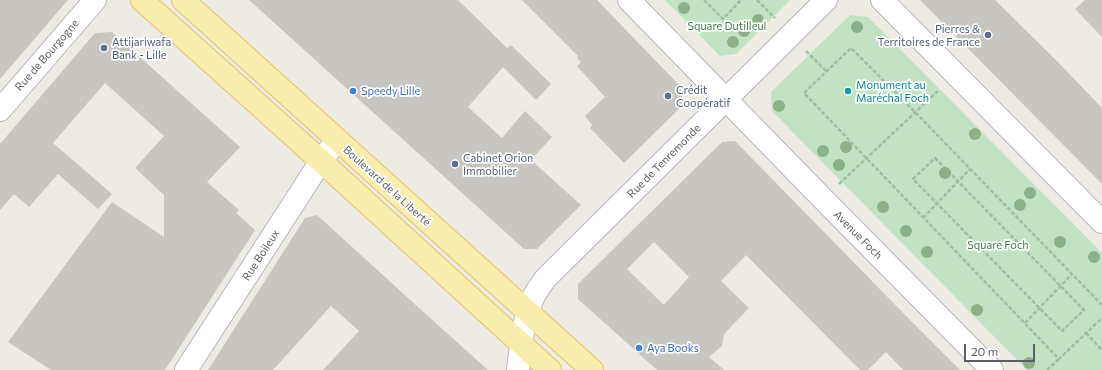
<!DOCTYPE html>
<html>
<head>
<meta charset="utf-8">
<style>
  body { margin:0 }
  #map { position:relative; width:1102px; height:370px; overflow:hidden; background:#edebe3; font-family:Commissioner,sans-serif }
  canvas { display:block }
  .scale { position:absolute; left:964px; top:344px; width:71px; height:18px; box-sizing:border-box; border:2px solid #5b5f63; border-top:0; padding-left:5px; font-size:12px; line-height:14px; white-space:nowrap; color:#5b5f63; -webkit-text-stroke:3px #fff; paint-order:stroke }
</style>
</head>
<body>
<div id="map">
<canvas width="1102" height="370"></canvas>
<div class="scale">20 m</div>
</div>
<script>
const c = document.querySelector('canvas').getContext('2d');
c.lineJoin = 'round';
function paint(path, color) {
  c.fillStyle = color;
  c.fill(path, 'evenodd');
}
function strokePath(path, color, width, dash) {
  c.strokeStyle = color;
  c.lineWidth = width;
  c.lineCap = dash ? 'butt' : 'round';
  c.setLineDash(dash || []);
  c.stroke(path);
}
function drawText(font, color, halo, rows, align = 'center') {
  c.font = font + ' Commissioner,sans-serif';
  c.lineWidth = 3.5;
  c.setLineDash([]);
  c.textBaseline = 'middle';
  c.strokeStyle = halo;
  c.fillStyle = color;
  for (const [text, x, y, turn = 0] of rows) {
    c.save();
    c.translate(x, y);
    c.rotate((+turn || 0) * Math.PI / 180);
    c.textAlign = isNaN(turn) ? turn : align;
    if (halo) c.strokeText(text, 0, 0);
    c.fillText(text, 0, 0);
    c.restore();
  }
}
const green = new Path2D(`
  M 665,0 L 790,0 L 736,54 L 720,56 Z
  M 850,15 L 868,17 L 1102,253 L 1102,370 L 1027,370 L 772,111 L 771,92 Z`);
const building = new Path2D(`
  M 0,0 L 68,0 L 0,79 Z
  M 249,0 L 458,0 L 507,48 L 511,45 L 551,84 L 536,100 L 503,67 L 468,107 L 502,138 L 525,111 L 552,137 L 531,160 L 581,205 L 537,249 L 524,249 Z
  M 522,0 L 597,0 L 680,86 L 682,94 L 682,106 L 624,163 L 590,128 L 592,125 L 585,116 L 605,97 L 577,66 L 581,62 L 577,58 L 578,56 Z
  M 920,0 L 995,0 L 1056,60 L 1102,108 L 1102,184 Z
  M 1085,0 L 1102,0 L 1102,37 L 1075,9 Z
  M 112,32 L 240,147 L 207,182 L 239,210 L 236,213 L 255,230 L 165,370 L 51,370 L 8,342 L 112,202 L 164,237 L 164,195 L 135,168 L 164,136 L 105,83 L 53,143 L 112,194 L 98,209 L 58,174 L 29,207 L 14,194 L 0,210 L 0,144 L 95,33 Z
  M 735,141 L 914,324 L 960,370 L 903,370 L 886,352 L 868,370 L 860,370 L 746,255 L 721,281 L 749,308 L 724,334 L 722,346 L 709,357 L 724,370 L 657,370 L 578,299 L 578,284 L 722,142 ZM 654,242 L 689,277 L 664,305 L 627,269 Z
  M 317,215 L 419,308 L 488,370 L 323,370 L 359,331 L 331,306 L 273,370 L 208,370 L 305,218 Z`);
const path = new Path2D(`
  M 704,0 L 723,19 L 741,0
  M 757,0 L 775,18
  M 806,51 L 826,71
  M 935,158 L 1084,310 L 1062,331 L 913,179 Z
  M 839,184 L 939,90
  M 923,218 L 970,169
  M 1102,305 L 915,112 L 851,48 L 804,93 L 1059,359 L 1102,318
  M 1025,323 L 1072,274
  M 1086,333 L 1102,350
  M 1047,370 L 1059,359`);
const minor = new Path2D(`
  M 629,0 L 823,199 L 992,370
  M 882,0 L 1102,222
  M 0,110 L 95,0
  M 186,370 L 321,161 L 337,140
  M 518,370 C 521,346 523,318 534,296 C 537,290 541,285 545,279 L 826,0`);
const major = new Path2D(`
  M 142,0 L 321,161 L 550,370
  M 183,0 L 592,370`);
const trees = [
  [684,8],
  [758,20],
  [857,27],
  [744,31],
  [733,42],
  [779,106],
  [975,134],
  [846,147],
  [823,151],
  [839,165],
  [945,173],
  [1030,193],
  [1020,205],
  [883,207],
  [906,231],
  [1060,242],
  [927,252],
  [1094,257],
  [977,310],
  [1029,363]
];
const markers = [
  [988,35,4,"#5c6f8a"],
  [104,48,4,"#5c6f8a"],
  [353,91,4,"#3f7fe0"],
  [848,91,4,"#0f9aa8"],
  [668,96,4,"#5c6f8a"],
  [455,164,4,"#5c6f8a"],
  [639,348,4,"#3f7fe0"]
];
const parkNames = [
  ["Square Dutilleul",727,26],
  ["Square Foch",998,245]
];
const serviceNames = [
  ["Pierres &",980,29,"right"],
  ["Territoires de France",980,42,"right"],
  ["Attijariwafa",112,42],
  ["Bank - Lille",112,55],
  ["Crédit",676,90],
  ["Coopératif",676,103],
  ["Cabinet Orion",463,158],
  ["Immobilier",463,171]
];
const streetNames = [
  ["Rue de Bourgogne",47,55,-49],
  ["Rue de Tenremonde",664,161,-45],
  ["Boulevard de la Liberté",387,186,42],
  ["Avenue Foch",858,235,45],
  ["Rue Boileux",261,255,-57]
];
const cultureNames = [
  ["Monument au",856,85],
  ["Maréchal Foch",856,98]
];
const shopNames = [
  ["Speedy Lille",361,91],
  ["Aya Books",647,348]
];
paint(green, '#c2e3c2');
paint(building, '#c8c6c0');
strokePath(minor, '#b4b6ba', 24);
strokePath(major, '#e6c263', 24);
strokePath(path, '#9ac1a5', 2.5, [4, 2]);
strokePath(minor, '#fff', 22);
strokePath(major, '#f9edad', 22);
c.fillStyle = '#8bb189';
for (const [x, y] of trees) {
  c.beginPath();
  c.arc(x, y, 6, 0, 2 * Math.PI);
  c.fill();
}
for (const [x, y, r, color] of markers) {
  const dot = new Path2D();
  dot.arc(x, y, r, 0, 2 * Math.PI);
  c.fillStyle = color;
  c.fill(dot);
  strokePath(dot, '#fff', 1.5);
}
drawText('11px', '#3b823f', '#fff', parkNames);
drawText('11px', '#4e5e75', '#fff', serviceNames, 'left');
drawText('11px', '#5b5f63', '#fff', streetNames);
drawText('11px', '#0d838f', '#fff', cultureNames, 'left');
drawText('11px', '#366cbe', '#fff', shopNames, 'left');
</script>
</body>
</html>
